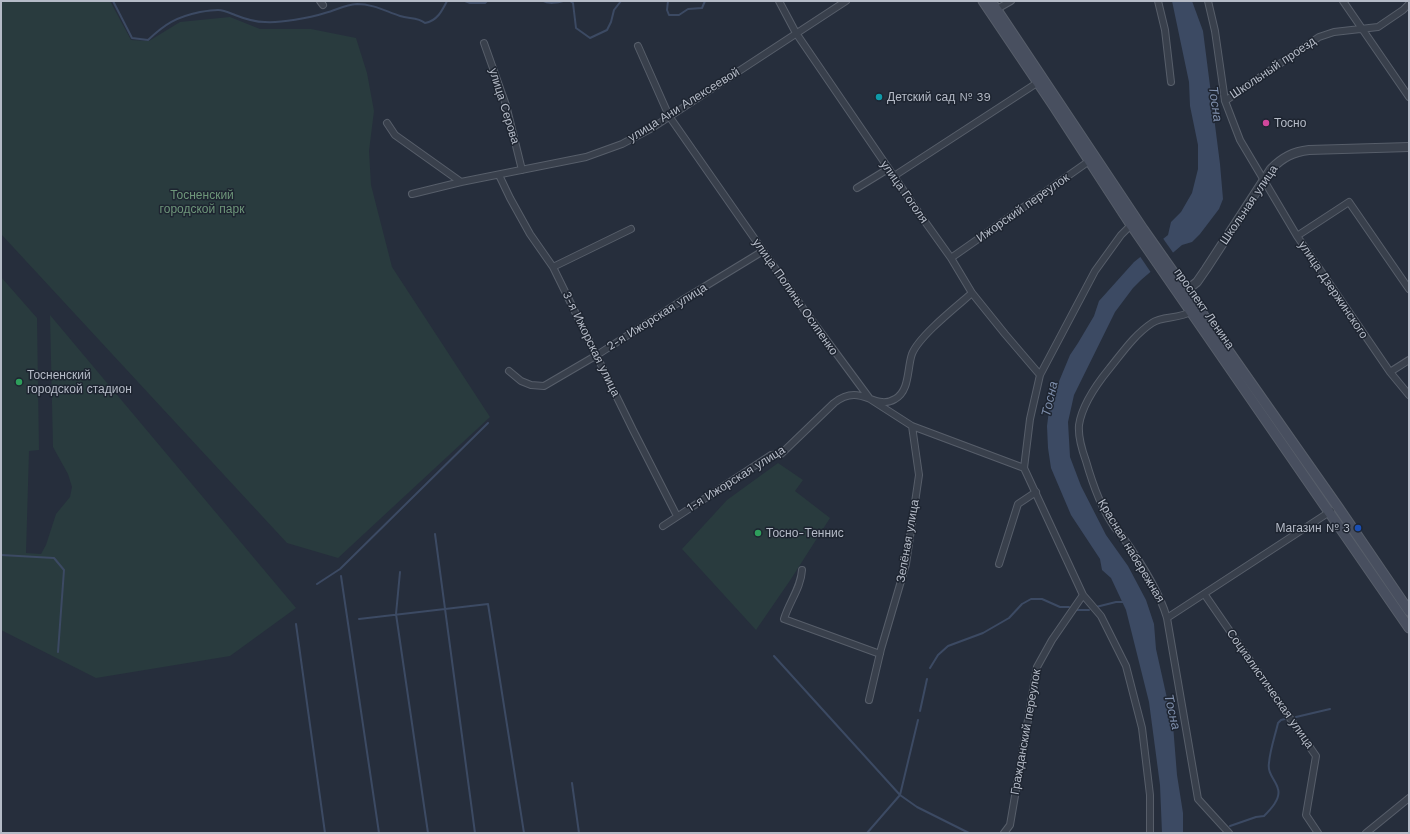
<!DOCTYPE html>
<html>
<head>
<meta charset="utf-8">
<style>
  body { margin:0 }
  #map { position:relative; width:1410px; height:834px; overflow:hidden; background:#262e3c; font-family:"Work Sans",sans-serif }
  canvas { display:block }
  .frame { position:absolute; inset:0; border:2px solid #b5bbc7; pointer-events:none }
</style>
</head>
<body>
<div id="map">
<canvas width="1410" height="834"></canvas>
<div class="frame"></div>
</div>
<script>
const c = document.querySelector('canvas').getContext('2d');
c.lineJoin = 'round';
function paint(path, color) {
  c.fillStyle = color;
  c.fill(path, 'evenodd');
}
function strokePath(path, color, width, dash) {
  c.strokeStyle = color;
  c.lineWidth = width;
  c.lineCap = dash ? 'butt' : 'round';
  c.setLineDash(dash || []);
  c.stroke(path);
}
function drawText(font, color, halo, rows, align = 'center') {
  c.font = font + ' "Work Sans",sans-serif';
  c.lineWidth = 3;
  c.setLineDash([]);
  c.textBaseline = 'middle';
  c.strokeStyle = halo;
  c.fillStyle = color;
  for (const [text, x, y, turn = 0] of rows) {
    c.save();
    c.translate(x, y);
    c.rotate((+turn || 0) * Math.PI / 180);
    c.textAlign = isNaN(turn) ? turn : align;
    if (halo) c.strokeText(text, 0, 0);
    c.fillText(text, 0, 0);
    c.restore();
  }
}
const green = new Path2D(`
  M 1,1 L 110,1 L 131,40 L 149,41 L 180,22 L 230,17 L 260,29 L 311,29 L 356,38 L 367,73 L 374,111 L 369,151 L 371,185 L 392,267 L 490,417 L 338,558 L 287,543 L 1,234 Z
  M 1,277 L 37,318 L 39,450 L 29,451 L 26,553 L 41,554 L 46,545 L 56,514 L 70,497 L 72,487 L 68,474 L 53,447 L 50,315 L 296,608 L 230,656 L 96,678 L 1,630 Z
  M 778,463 L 803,480 L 795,491 L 830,518 L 791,579 L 756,630 L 682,549 L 727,500 Z`);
const water = new Path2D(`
  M 1172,1 L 1192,1 L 1203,31 L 1220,164 L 1223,199 L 1219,209 L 1200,234 L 1192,242 L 1182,245 L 1141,280 L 1133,288 L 1115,312 L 1074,395 L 1068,422 L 1070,457 L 1081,486 L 1106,535 L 1128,566 L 1146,600 L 1154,624 L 1156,649 L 1173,725 L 1177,775 L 1183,813 L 1183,833 L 1162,833 L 1160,785 L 1149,702 L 1126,610 L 1111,578 L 1102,570 L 1100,559 L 1071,515 L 1051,468 L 1048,448 L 1047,426 L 1050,403 L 1070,355 L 1078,343 L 1094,316 L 1099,301 L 1134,262 L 1168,235 L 1171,222 L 1181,212 L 1192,193 L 1198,169 L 1198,145 L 1190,106 L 1189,82 Z`);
const pier = new Path2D(`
  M 1162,237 L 1174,254 L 1152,274 L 1139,255 Z`);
const stream = new Path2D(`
  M 113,1 L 132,38 L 148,40 C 165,24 176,17 200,12 C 206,11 213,10 218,10 C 224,10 230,13 235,15 C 245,19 255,22 265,22 C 281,23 309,18 325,13 C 337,10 344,5 357,4 C 373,4 385,11 400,16 C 409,19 418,17 425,23 C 437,21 442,11 447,1
  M 465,1 L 470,3 L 485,3 L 487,1
  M 543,1 C 548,4 558,3 563,1
  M 570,1 L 573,3 L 576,28 L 590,38 L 607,30 L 611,22 L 614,10 L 621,1
  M 668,1 L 667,10 L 669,15 L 679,15 L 688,9 L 702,8 L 705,1
  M 435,534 L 475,833
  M 1,555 L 54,558 L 64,570 L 58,652
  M 400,572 L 396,614 L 428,833
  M 341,576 L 379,833
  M 317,584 L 340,569 L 488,423
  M 1096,607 L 1116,602 L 1124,602
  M 1076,610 L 1089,610
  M 359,619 L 488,604 L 524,833
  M 296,624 L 325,833
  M 774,656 L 900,795 L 917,807 L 969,833
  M 930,668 L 938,655 L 948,646 L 983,633 L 1009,618 L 1022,604 L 1031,599 L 1042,599 L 1060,607 L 1069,607
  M 920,711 L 927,679
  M 1296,717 L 1330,709
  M 572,783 L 579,833
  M 1230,826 L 1256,817 L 1264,816 C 1270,810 1281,799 1278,789 C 1276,780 1267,774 1269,763 C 1270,750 1275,736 1278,723 L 1281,720 L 1285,719
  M 867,833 L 900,795 L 918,720`);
const minor = new Path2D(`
  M 320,1 L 323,5
  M 779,1 L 796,33 L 921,216 L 951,258 L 972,293 L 1005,334 L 1040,375
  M 1158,1 L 1165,30 L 1171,82
  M 1208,1 L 1215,31 L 1225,101 L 1240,140 L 1297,236 L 1390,372 L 1409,395
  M 1343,1 L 1409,97
  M 997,9 L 1011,1
  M 484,43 L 506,105 L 522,170
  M 638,46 L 669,116 L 805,311 L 870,399 L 912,426 L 1024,468
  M 1225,101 L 1319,37 L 1334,32 L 1378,27 L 1403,10 L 1409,4
  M 387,123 L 395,135 L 461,182
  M 499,175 L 510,198 L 530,234 L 553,267 L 633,430 L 677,516
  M 894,176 L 1040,81
  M 857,188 L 888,169
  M 412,194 L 461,182 L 586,157 L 622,144 L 652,128 L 846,1
  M 1131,225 L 1121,235 L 1095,271 L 1040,375 L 1030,419 L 1024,468 L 1083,595 L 1101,616 L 1126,666 L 1142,728 L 1150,795 L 1150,833
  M 1297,236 L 1349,202 L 1409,289
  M 951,258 L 1092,159
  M 553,267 L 631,229
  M 1192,311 C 1178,320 1163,315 1152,323 C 1134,335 1122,353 1109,369 C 1096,385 1082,405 1079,425 C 1078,436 1082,450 1086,461 C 1092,482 1100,506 1113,525 C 1115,529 1119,532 1122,536 C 1140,561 1159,590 1167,618 L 1198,799 L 1229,833
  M 509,371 L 521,381 L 531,385 L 544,386 L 597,355 L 681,301 L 763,251
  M 1390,372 L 1409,360
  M 663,526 L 771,455 L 781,454 L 834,403 C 839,399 847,395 854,395 C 869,395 880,408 895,399 C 910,391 907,368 912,354 C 919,336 956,307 972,293
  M 999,564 L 1018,504 L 1036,492
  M 802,570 C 801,588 789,602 784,619 L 880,654
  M 1205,595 L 1316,756 L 1306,815 L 1318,833
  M 1167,618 L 1331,511
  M 869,700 L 881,649 L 906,564 L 919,475 L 912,426
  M 1004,833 L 1010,825 L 1037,667 L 1052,640 L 1083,595
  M 1366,833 L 1409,798`);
const tertiary = new Path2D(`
  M 1182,294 L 1197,282 L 1206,269 L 1271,169 C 1283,157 1293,152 1309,150 L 1409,147`);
const secondary = new Path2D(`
  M 983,1 L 1053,105 L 1131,225 L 1409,628
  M 991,1 L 1143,229 L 1338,507 L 1409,611`);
const markers = [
  [879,97,4,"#0f9aa8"],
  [1266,123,4,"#d1479c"],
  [19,382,4,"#2e9e5b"],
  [1358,528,4,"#1a4fb4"],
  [758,533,4,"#2e9e5b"]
];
const streetNames = [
  ["Школьный проезд",1273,68,-34],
  ["улица Ани Алексеевой",684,105,-32],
  ["улица Серова",504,106,73],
  ["улица Гоголя",904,192,55],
  ["Школьная улица",1249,205,-56],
  ["Ижорский переулок",1023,208,-35],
  ["улица Дзержинского",1333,290,56],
  ["улица Полины Осипенко",795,297,55],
  ["проспект Ленина",1204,309,55],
  ["2-я Ижорская улица",657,317,-32],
  ["3-я Ижорская улица",591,344,64],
  ["1-я Ижорская улица",736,479,-32],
  ["Зелёная улица",908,541,-80],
  ["Красная набережная",1131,551,59],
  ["Социалистическая улица",1270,689,55],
  ["Гражданский переулок",1026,732,-80]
];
const poiNames = [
  ["Детский сад № 39",887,97],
  ["Тосно",1274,123],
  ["Тосненский",27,375],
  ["городской стадион",27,389],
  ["Магазин № 3",1350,528,"right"],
  ["Тосно-Теннис",766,533]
];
const parkNames = [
  ["Тосненский",202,195],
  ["городской парк",202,209]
];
const waterNames = [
  ["Тосна",1215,104,82],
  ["Тосна",1050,399,-77],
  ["Тосна",1172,712,77]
];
paint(green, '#293b3e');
paint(water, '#3c4a63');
paint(pier, '#262e3c');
strokePath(stream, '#3c4a63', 2);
strokePath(minor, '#575e6a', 8);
strokePath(tertiary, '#575e6a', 10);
strokePath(secondary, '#575e6a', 11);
strokePath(minor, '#39404c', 6);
strokePath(tertiary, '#39404c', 8);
strokePath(secondary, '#484f5f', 9);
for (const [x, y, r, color] of markers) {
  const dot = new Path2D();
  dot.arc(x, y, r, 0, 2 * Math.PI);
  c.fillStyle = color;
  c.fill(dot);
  strokePath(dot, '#1e2531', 1.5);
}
drawText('12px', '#b5bbc7', '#1e2531', streetNames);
drawText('12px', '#b5bbc7', '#1e2531', poiNames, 'left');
drawText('12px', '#6e967a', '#1e2531', parkNames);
drawText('italic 13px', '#7f8fac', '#1e2531', waterNames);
</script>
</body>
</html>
